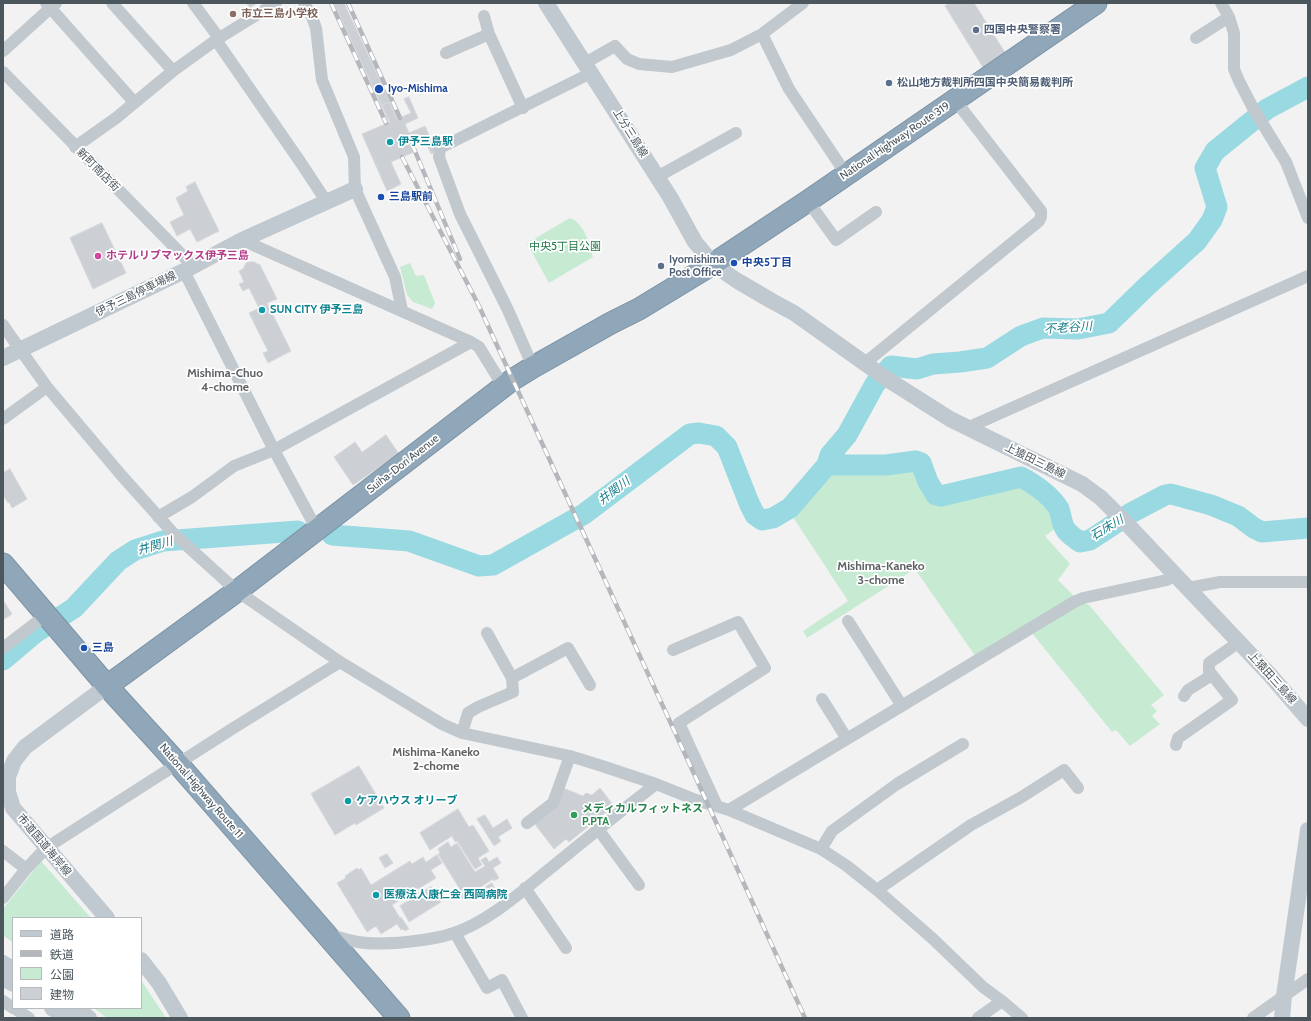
<!DOCTYPE html>
<html>
<head>
<meta charset="utf-8">
<style>
  body { margin:0 }
  #map { position:relative; width:1311px; height:1021px; overflow:hidden; background:#f3f2f2; font-family:Cabin,"Noto Sans JP",sans-serif }
  canvas { display:block }
  .frame { position:absolute; inset:0; border:4px solid #4b565d; pointer-events:none }
  .legend { position:absolute; left:12px; top:917px; width:130px; height:92px; box-sizing:border-box; background:#fff; border:1px solid #b7bbbe; margin:0; padding:5px 7px; list-style:none; font-size:12px; color:#4b565d }
  .legend li { display:flex; align-items:center; gap:8px; height:20px }
  .legend b { width:20px; border:1px solid #b7bbbe }
</style>
</head>
<body>
<div id="map">
<canvas width="1311" height="1021"></canvas>
<div class="frame"></div>
<ul class="legend">
<li><b style="height:5px;background:#c0c9d0"></b>道路</li>
<li><b style="height:5px;background:#b4b7bb"></b>鉄道</li>
<li><b style="height:11px;background:#c6ebd2"></b>公園</li>
<li><b style="height:11px;background:#cccfd3"></b>建物</li>
</ul>
</div>
<script>
const c = document.querySelector('canvas').getContext('2d');
c.lineJoin = 'round';
function paint(path, color) {
  c.fillStyle = color;
  c.fill(path, 'evenodd');
}
function strokePath(path, color, width, dash) {
  c.strokeStyle = color;
  c.lineWidth = width;
  c.lineCap = dash ? 'butt' : 'round';
  c.setLineDash(dash || []);
  c.stroke(path);
}
function drawText(font, color, halo, rows, align = 'center') {
  c.font = font + ' Cabin,"Noto Sans JP",sans-serif';
  c.lineWidth = 3.5;
  c.setLineDash([]);
  c.textBaseline = 'middle';
  c.strokeStyle = halo;
  c.fillStyle = color;
  for (const [text, x, y, turn = 0] of rows) {
    c.save();
    c.translate(x, y);
    c.rotate((+turn || 0) * Math.PI / 180);
    c.textAlign = isNaN(turn) ? turn : align;
    if (halo) c.strokeText(text, 0, 0);
    c.fillText(text, 0, 0);
    c.restore();
  }
}
const green = new Path2D(`
  M 570,218 C 585,224 589,243 593,257 L 549,283 L 527,243 Z
  M 410,263 L 416,276 L 424,275 L 435,303 L 432,309 L 413,302 L 407,295 L 400,267 Z
  M 911,464 L 917,466 L 933,497 L 942,502 L 1020,482 L 1031,486 L 1051,505 L 1055,511 L 1059,526 L 1045,536 L 1070,564 L 1058,580 L 1074,596 L 1090,606 L 1164,695 L 1151,705 L 1157,711 L 1152,716 L 1160,724 L 1130,746 L 1116,730 L 1112,732 L 1031,632 L 976,657 L 915,569 L 807,638 L 803,631 L 848,601 L 791,514 L 831,469 L 870,469 Z
  M 41,861 L 91,918 L 13,918 L 13,943 L 3,935 L 3,909 Z
  M 141,980 L 166,1018 L 107,1018 L 94,1008 L 141,1008 Z`);
const river = new Path2D(`
  M 827,465 L 886,465 L 916,461 L 921,463 L 928,482 L 936,495 L 941,496 L 1021,477 C 1034,484 1051,496 1059,509 C 1061,514 1061,519 1063,524 C 1065,532 1073,537 1080,542 L 1090,540 L 1131,513 L 1165,495 L 1171,494 L 1211,505 L 1238,516 L 1254,528 L 1262,532 L 1308,528
  M 332,535 L 409,541 L 479,566 L 493,565 L 584,514 L 690,434 L 699,433 L 716,436 L 727,447 L 749,503 L 755,515 L 762,520 L 773,518 L 790,508 L 827,465 L 830,455 L 847,435 L 875,384 L 891,366 L 917,369 L 933,364 L 960,362 L 987,358 L 1021,336 L 1043,328 L 1078,329 L 1109,323 L 1147,286 L 1197,241 L 1212,220 L 1217,207 L 1205,168 L 1215,151 L 1267,109 L 1308,87
  M 3,660 L 35,633 L 74,608 L 118,561 L 135,550 L 163,541 L 298,531`);
const building = new Path2D(`
  M 247,3 L 257,3 L 250,8 Z
  M 334,3 L 344,3 L 398,119 L 397,119 L 389,102 L 382,105 L 389,122 Z
  M 950,3 L 974,3 L 1006,54 L 984,69 L 945,6 Z
  M 409,97 L 418,118 L 405,124 L 409,133 L 425,126 L 435,149 L 435,152 L 431,154 L 424,138 L 410,144 L 414,152 L 391,162 L 401,184 L 387,191 L 362,134 L 390,122 L 382,105 L 389,102 L 397,119 L 411,113 L 404,99 Z
  M 195,182 L 219,231 L 197,242 L 190,229 L 177,236 L 170,222 L 184,215 L 176,198 L 188,191 L 186,187 Z
  M 102,223 L 126,273 L 93,289 L 70,238 Z
  M 249,262 L 254,262 L 260,265 L 277,299 L 267,303 L 291,351 L 268,363 L 263,353 L 268,351 L 249,313 L 259,308 L 249,288 L 243,291 L 239,284 L 244,282 L 239,271 L 243,269 L 246,263 Z
  M 386,435 L 399,454 L 353,485 L 334,457 L 355,442 L 362,452 Z
  M 10,469 L 27,499 L 12,508 L 9,502 L 8,503 L 3,495 L 3,473 Z
  M 3,600 L 12,614 L 3,620 Z
  M 359,766 L 384,808 L 356,825 L 355,823 L 335,835 L 311,794 Z
  M 563,788 L 583,796 L 586,793 L 592,795 L 600,788 L 614,806 L 569,842 L 566,839 L 554,849 L 534,823 Z
  M 458,809 L 469,827 L 473,825 L 489,851 L 478,858 L 482,865 L 475,869 L 457,841 L 455,842 L 452,836 L 430,850 L 420,833 Z
  M 485,815 L 493,828 L 507,819 L 512,828 L 498,837 L 501,841 L 494,846 L 477,819 Z
  M 448,842 L 451,847 L 457,843 L 475,872 L 485,866 L 481,860 L 486,857 L 489,862 L 497,857 L 501,863 L 493,868 L 499,878 L 494,881 L 493,879 L 462,899 L 460,896 L 463,894 L 438,854 L 440,853 L 438,849 Z
  M 387,854 L 393,863 L 385,868 L 379,858 Z
  M 437,855 L 442,863 L 431,870 L 436,878 L 392,905 L 400,918 L 401,917 L 409,929 L 405,931 L 403,929 L 401,930 L 397,924 L 381,934 L 376,926 L 367,932 L 337,883 L 346,878 L 345,876 L 357,868 L 359,870 L 361,868 L 371,885 L 410,861 L 412,864 L 423,857 L 426,862 Z
  M 492,883 L 495,889 L 487,893 L 484,888 Z
  M 431,887 L 441,902 L 409,922 L 400,906 Z
  M 482,888 L 484,892 L 479,895 L 476,891 Z`);
const street = new Path2D(`
  M 46,3 L 134,102
  M 112,3 L 173,71
  M 193,3 L 219,38
  M 304,3 L 312,17 L 316,28 L 322,80 L 354,157 L 355,189 L 395,277 L 402,310
  M 1221,3 L 1229,17 L 1234,33 L 1234,69 L 1239,81 L 1253,108 L 1286,162 L 1308,218
  M 484,16 L 489,34 L 523,108
  M 762,34 L 789,89 L 846,174
  M 1196,38 L 1229,17
  M 216,40 L 301,163 L 326,201
  M 3,51 L 56,3
  M 446,53 L 489,34
  M 585,63 L 615,46 L 627,59 L 639,64 L 672,67 L 731,50 L 762,34 L 803,3
  M 3,72 L 193,266
  M 75,147 L 116,118 L 173,71 L 216,40 L 276,3
  M 657,177 L 736,133
  M 808,201 L 836,240 L 876,212
  M 242,240 L 471,342 L 479,347 L 503,386
  M 184,271 L 274,450 L 317,530
  M 3,325 L 12,338 L 47,387 L 122,476 L 174,534 L 237,591 L 340,662 L 442,724 L 462,733 L 570,756 L 602,766 L 656,784 L 696,800 L 729,810 L 821,849 L 847,866 L 877,890 L 933,939 L 983,987 L 1002,1001 L 1022,1018
  M 865,363 L 1039,221 L 1041,217 L 1041,211 L 955,100
  M 533,367 L 508,310 L 460,214 L 439,157 L 440,148 L 591,73
  M 3,419 L 47,387
  M 967,428 L 1308,276
  M 158,517 L 192,497 L 234,466 L 274,450 L 471,342
  M 1188,588 L 1220,582 L 1308,582
  M 848,621 L 902,706
  M 487,633 L 512,678
  M 3,648 L 46,615
  M 673,650 L 738,622 L 765,668 L 679,723 L 717,806
  M 1184,696 L 1188,690 L 1212,675
  M 822,699 L 847,739
  M 462,733 L 468,713 L 478,707 L 513,692 L 512,678 L 568,648 L 590,685
  M 1176,745 L 1178,738 L 1232,700 L 1209,671 L 1209,663 L 1239,642
  M 729,810 L 1074,602 L 1083,598 L 1167,580 L 1174,574
  M 527,823 L 553,803 L 570,756
  M 598,829 L 639,885
  M 821,849 L 832,831 L 897,784 L 963,744
  M 3,851 L 26,869
  M 525,888 L 566,948
  M 877,890 L 971,825 L 1020,798 L 1064,770 L 1078,788
  M 3,898 L 26,869 L 46,848 L 235,727 L 340,662
  M 455,933 L 487,988 L 502,980 L 522,1018
  M 329,935 C 339,937 348,940 358,942 C 382,946 431,941 454,933 C 490,921 523,890 552,867 C 586,839 621,811 656,784
  M 3,1001 L 13,1008
  M 14,1008 L 29,1018
  M 978,1018 L 1002,1001
  M 1253,1018 L 1308,979`);
const secondary = new Path2D(`
  M 546,3 L 670,197 L 695,242 L 713,264 L 736,280 L 770,300 L 794,313 L 887,379 L 950,419 L 1082,484 L 1101,498 L 1128,525 L 1270,675 L 1308,719
  M 3,358 L 184,271 L 242,240 L 355,189
  M 107,918 L 13,808 L 8,792 L 8,777 L 14,761 L 25,747 L 107,686
  M 141,960 L 159,983 L 180,1018
  M 3,963 L 13,969
  M 3,978 L 13,984
  M 52,1008 L 67,1018
  M 75,1008 L 89,1018
  M 1282,1018 L 1284,996 L 1308,830`);
const highway = new Path2D(`
  M 3,564 L 107,686 L 178,764 L 399,1018
  M 107,686 L 237,591 L 512,380 L 533,367 L 611,323 L 639,309 L 713,264 L 808,201 L 1096,3`);
const rail = new Path2D(`
  M 331,3 L 386,123
  M 348,3 L 400,118
  M 412,144 L 460,259
  M 402,157 L 478,304 L 690,765 L 805,1018`);
const markers = [
  [233,14,4,"#8d6e63"],
  [976,30,4,"#5c6f8a"],
  [889,83,4,"#5c6f8a"],
  [379,89,5,"#1a4fb4"],
  [390,142,4,"#0f9aa8"],
  [381,197,4,"#1a4fb4"],
  [98,256,4,"#d1479c"],
  [734,263,4,"#1a4fb4"],
  [661,266,4,"#5c6f8a"],
  [262,310,4,"#0f9aa8"],
  [84,648,4,"#1a4fb4"],
  [348,801,4,"#0f9aa8"],
  [574,815,4,"#2e9e5b"],
  [376,895,4,"#0f9aa8"]
];
const educationNames = [
  ["市立三島小学校",241,14]
];
const serviceNames = [
  ["四国中央警察署",984,30],
  ["松山地方裁判所四国中央簡易裁判所",897,83],
  ["Iyomishima",669,260],
  ["Post Office",669,273]
];
const transitNames = [
  ["Iyo-Mishima",388,89],
  ["三島駅前",389,197],
  ["中央5丁目",742,263],
  ["三島",92,648]
];
const streetNames = [
  ["上分三島線",630,133,58],
  ["National Highway Route 319",895,141,-34],
  ["新町商店街",98,170,45],
  ["伊予三島停車場線",136,294,-26],
  ["上猿田三島線",1035,461,26],
  ["Suiha-Dori Avenue",403,464,-38],
  ["上猿田三島線",1272,678,48],
  ["National Highway Route 11",201,791,49],
  ["市道国道海岸線",44,845,50]
];
const cultureNames = [
  ["伊予三島駅",398,142],
  ["SUN CITY 伊予三島",270,310],
  ["ケアハウス オリーブ",356,801],
  ["医療法人康仁会 西岡病院",384,895]
];
const parkNames = [
  ["中央5丁目公園",565,247]
];
const hotelNames = [
  ["ホテルリブマックス伊予三島",106,256]
];
const leisureNames = [
  ["メディカルフィットネス",582,809],
  ["P.PTA",582,822]
];
const waterNames = [
  ["不老谷川",1068,328,-4],
  ["井関川",614,491,-37],
  ["石床川",1107,528,-31],
  ["井関川",155,546,-15]
];
const neighbourhoodNames = [
  ["Mishima-Chuo",225,373],
  ["4-chome",225,387],
  ["Mishima-Kaneko",881,566],
  ["3-chome",881,580],
  ["Mishima-Kaneko",436,752],
  ["2-chome",436,766]
];
paint(green, '#c6ebd2');
strokePath(river, '#99d9e2', 21);
paint(building, '#cccfd3');
strokePath(building, '#d6d8dc', 1);
strokePath(highway, '#7b92a5', 23);
strokePath(street, '#c1c9ce', 12);
strokePath(secondary, '#c0c9d0', 16);
strokePath(highway, '#90a7ba', 21);
strokePath(rail, '#b4b7bb', 4.5);
strokePath(rail, '#fff', 3, [9]);
for (const [x, y, r, color] of markers) {
  const dot = new Path2D();
  dot.arc(x, y, r, 0, 2 * Math.PI);
  c.fillStyle = color;
  c.fill(dot);
  strokePath(dot, '#fff', 1.5);
}
drawText('bold 11px', '#785e54', '#fff', educationNames, 'left');
drawText('bold 11px', '#4e5e75', '#fff', serviceNames, 'left');
drawText('bold 11px', '#164399', '#fff', transitNames, 'left');
drawText('11px', '#4b565d', '#fff', streetNames);
drawText('bold 11px', '#0d838f', '#fff', cultureNames, 'left');
drawText('11px', '#237747', '#fff', parkNames);
drawText('bold 11px', '#b23c85', '#fff', hotelNames, 'left');
drawText('bold 11px', '#27864d', '#fff', leisureNames, 'left');
drawText('italic 12px', '#1d808f', '#fff', waterNames);
drawText('bold 12px', '#5f6265', '#fff', neighbourhoodNames);
</script>
</body>
</html>
